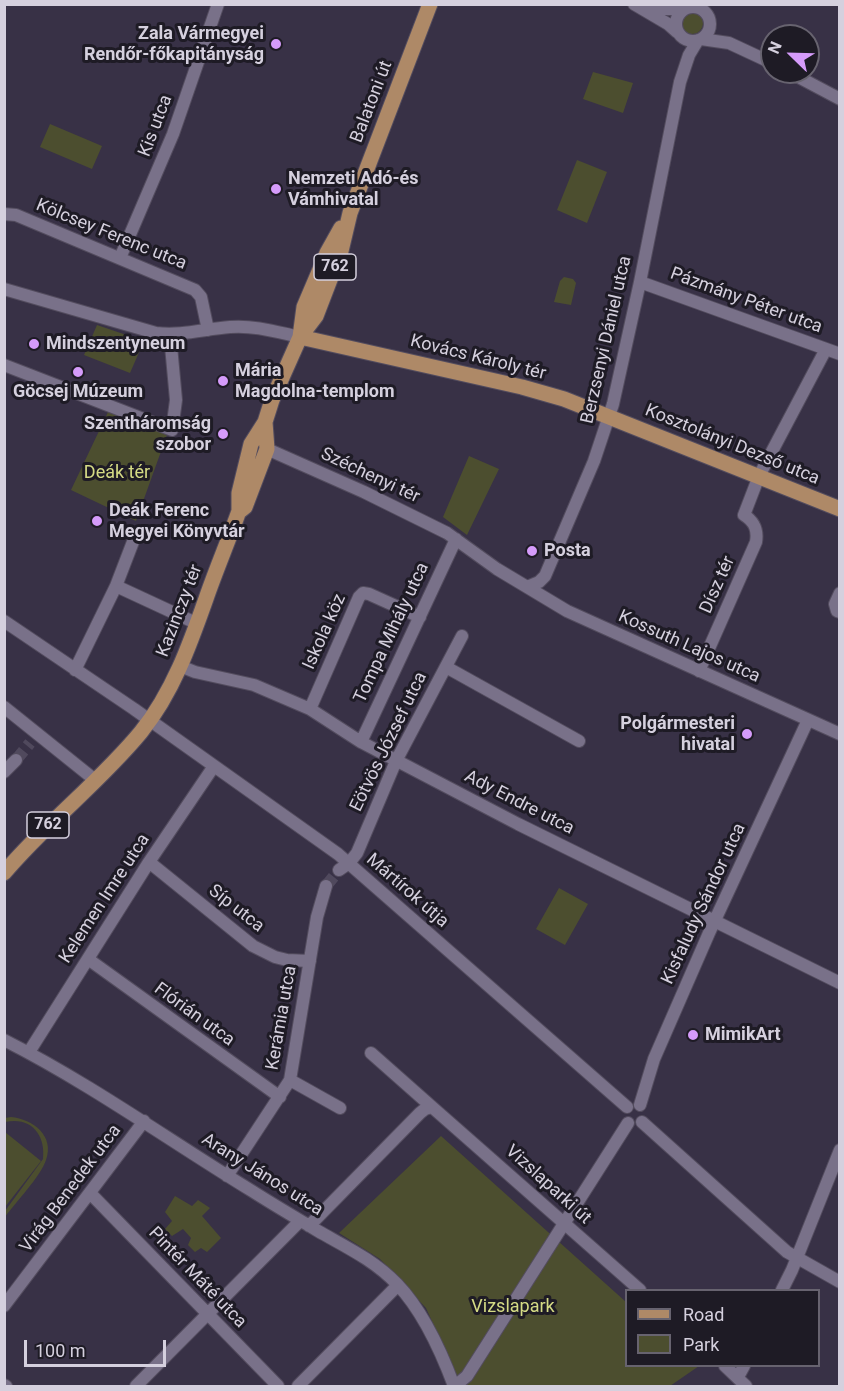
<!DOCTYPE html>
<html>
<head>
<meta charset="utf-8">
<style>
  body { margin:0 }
  #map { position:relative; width:844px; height:1391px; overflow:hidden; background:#383146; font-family:Roboto,sans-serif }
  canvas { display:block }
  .frame { position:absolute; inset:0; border:6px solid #d5d0de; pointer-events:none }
  .legend { position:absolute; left:625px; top:1289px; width:195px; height:78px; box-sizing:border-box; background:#1e1b25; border:2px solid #67636f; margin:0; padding:8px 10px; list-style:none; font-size:18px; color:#d5d0de }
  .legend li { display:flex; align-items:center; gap:12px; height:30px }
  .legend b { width:30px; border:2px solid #67636f }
  .north { position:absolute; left:760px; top:24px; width:60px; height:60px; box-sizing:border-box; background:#1e1b25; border:2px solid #67636f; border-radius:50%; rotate:293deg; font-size:16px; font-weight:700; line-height:24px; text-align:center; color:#d5d0de }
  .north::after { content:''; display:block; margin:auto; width:21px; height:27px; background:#d59bfa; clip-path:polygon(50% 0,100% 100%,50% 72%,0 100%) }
  .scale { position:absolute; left:24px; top:1340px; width:142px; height:27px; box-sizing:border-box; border:3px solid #d5d0de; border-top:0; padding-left:8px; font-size:18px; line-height:21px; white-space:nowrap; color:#d5d0de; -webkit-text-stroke:4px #1e1b25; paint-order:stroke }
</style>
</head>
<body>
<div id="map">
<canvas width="844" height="1391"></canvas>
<div class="frame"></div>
<ul class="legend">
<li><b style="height:8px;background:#ae8967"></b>Road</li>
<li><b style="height:16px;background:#4c4e2f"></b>Park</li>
</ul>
<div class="north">N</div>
<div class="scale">100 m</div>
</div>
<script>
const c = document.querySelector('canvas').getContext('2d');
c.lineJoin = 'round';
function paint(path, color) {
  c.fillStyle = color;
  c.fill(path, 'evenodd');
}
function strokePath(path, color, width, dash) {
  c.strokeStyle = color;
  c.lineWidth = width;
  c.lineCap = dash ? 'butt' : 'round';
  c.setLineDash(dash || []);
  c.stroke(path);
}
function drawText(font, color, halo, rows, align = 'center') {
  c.font = font + ' Roboto,sans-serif';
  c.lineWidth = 6;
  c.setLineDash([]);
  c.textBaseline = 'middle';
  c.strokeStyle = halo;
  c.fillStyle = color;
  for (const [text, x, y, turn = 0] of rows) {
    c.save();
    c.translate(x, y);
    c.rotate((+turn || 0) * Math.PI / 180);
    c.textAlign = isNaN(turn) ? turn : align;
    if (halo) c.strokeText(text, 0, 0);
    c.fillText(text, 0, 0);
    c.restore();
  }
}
const green = new Path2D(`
  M681 23a11 11 0 1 1 22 0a11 11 0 1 1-22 0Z
  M 593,72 L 633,83 L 623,113 L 583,99 Z
  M 50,124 L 102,146 L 92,169 L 40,147 Z
  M 577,160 L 607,172 L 587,223 L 557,210 Z
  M 564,277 L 573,279 L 576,283 L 571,305 L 554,302 L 560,281 Z
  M 97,325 L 144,341 L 130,373 L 84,355 Z
  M 109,410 L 168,432 L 136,521 L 71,490 Z
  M 469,456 L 499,469 L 467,535 L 443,517 Z
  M 559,888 L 588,904 L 565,945 L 536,929 Z
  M 11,1117 C 33,1119 55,1136 46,1160 C 41,1176 15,1203 5,1217 L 5,1211 L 43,1159 C 46,1135 31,1116 5,1122 L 5,1118 Z
  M 5,1132 L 41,1161 L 5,1207 L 4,1207 Z
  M 441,1136 L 626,1302 L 626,1366 L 699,1366 L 670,1386 L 461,1386 L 426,1308 L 380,1259 L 339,1233 Z
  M 175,1196 L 192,1206 L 198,1200 L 210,1208 L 202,1216 L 221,1238 L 207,1252 L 201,1248 L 195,1252 L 188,1245 L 191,1238 L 183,1229 L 172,1236 L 165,1229 L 172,1221 L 165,1212 Z`);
const minorTunnel = new Path2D(`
  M 16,760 L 30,743
  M 326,886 L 339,870`);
const minor = new Path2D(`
  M 634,4 L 668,24 L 677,32
  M 645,4 L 664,9 L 682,9
  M676 24a17 17 0 1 1 34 0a17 17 0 1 1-34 0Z
  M 701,39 L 729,43 L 772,63
  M 789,72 L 840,99
  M 4,214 L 16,215 L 195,290 L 201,297 L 208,330
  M 120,258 L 173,134 L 218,4
  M 640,282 L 840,354
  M 4,289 L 156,333 C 182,336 204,329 230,327 C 254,325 277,332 300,337
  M 4,365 L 172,430 L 176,400 L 170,335
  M 267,449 L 364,492 L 447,533 L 497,569 L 567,611 L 840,734
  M 116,586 L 198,624
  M 527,587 L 539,582 L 545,576 L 594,461 L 613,404 L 640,282 L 680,82 L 689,55 L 698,40
  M 840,593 L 835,604 L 837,611 L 840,612
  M 4,621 L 134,709 L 338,854 L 627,1107
  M 180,666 L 195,672 L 254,685 L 310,709 L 361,742 L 518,824 L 840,983
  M 446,667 L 579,741
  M 75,670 L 116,586 L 136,534
  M 699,671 L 756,542 C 758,530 755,522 744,515 L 759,476 L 826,349
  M 4,707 L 95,780
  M 310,709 L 359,597 L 363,593 L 369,594 L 420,617
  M 361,742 L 456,539
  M 4,772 L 16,760
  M 149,862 L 253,946 L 275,957 L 287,960 L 310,961
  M 339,870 L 349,863 L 357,853 L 396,761 L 462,636
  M 88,959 L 280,1097
  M 4,1040 C 91,1084 170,1141 252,1191 C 274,1205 296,1218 318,1231 C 346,1247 374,1260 397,1284 C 423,1311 441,1351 454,1386
  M 29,1052 L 149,862 L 214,766
  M 371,1053 L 432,1107
  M 290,1080 L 340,1108
  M 640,1105 L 654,1059 L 709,933 L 808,720
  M 642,1122 L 787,1252 L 840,1282
  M 227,1176 L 290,1080 L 317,917 L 326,886
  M 90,1193 L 278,1386
  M 309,1226 L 420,1113 L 425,1109 L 432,1107 L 640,1290
  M 782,1290 L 792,1270 L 840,1150
  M 4,1306 L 144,1121
  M 725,1366 L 746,1386
  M 738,1377 L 744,1366
  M 4,1385 L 6,1386
  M 136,1386 L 300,1221
  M 298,1386 L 398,1285
  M 455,1386 L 467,1376 L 628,1123`);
const major = new Path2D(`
  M 300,337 L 522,387 L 564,399 L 840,509
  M 300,337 L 304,307 L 327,253 L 341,228
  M 240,511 L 245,507 L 267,449 L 265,422
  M 4,873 C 46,823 99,783 141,732 C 174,691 191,641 208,593 C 218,565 229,539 239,511 L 239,493 L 251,444 L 265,422 L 272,400 L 300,337 L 316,316 L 341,251 L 350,213 L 430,4`);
const markers = [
  [276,44,6,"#d59bfa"],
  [276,189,6,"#d59bfa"],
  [34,344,6,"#d59bfa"],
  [78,372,6,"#d59bfa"],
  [223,381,6,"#d59bfa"],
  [223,434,6,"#d59bfa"],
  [97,521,6,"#d59bfa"],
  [532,551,6,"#d59bfa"],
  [747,734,6,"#d59bfa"],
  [693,1035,6,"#d59bfa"]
];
const shields = [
  [335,267,42],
  [48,825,42]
];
const shieldNames = [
  ["762",335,267],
  ["762",48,825]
];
const poiNames = [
  ["Zala Vármegyei",264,34,"right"],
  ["Rendőr-főkapitányság",264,55,"right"],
  ["Nemzeti Adó-és",288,179],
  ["Vámhivatal",288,200],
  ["Mindszentyneum",46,344],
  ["Mária",235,371],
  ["Magdolna-templom",235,392],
  ["Göcsej Múzeum",78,392,"center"],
  ["Szentháromság",211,424,"right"],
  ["szobor",211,445,"right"],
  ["Deák Ferenc",109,511],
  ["Megyei Könyvtár",109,532],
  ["Posta",544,551],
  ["Polgármesteri",735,724,"right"],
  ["hivatal",735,745,"right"],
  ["MimikArt",705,1035]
];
const streetNames = [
  ["Balatoni út",372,102,-69],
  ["Kis utca",156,126,-69],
  ["Kölcsey Ferenc utca",111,235,22],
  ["Pázmány Péter utca",746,301,20],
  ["Berzsenyi Dániel utca",607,340,-77],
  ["Kovács Károly tér",478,358,14],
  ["Kosztolányi Dezső utca",732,445,22],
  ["Széchenyi tér",370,476,25],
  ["Dísz tér",718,585,-66],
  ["Kazinczy tér",180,611,-69],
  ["Iskola köz",325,632,-66],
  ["Tompa Mihály utca",392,633,-65],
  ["Kossuth Lajos utca",689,647,24],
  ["Eötvös József utca",389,742,-64],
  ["Ady Endre utca",519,803,27],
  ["Mártírok útja",407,891,41],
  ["Kelemen Imre utca",105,899,-57],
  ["Kisfaludy Sándor utca",704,904,-65],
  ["Síp utca",236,909,38],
  ["Flórián utca",194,1015,36],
  ["Kerámia utca",282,1018,-80],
  ["Arany János utca",262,1175,32],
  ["Vizslaparki út",548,1185,42],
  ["Virág Benedek utca",71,1189,-53],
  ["Pintér Máté utca",197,1278,46]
];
const parkNames = [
  ["Deák tér",117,473],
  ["Vizslapark",513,1307]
];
paint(green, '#4c4e2f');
strokePath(minorTunnel, '#50495d', 12, [12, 6]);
strokePath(minor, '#534c5e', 14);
strokePath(major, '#534c5e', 17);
strokePath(minor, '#797189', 12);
strokePath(major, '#ae8967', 15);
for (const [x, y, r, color] of markers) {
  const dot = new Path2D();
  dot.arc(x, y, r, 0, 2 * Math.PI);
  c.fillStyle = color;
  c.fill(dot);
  strokePath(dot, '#1e1b25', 2);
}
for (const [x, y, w] of shields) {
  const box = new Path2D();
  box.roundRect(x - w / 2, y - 13, w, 26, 4.5);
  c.fillStyle = '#1e1b25';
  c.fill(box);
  strokePath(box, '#d5d0de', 1.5);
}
drawText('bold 16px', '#d5d0de', null, shieldNames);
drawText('bold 18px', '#d5d0de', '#1e1b25', poiNames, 'left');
drawText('18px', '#d5d0de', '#1e1b25', streetNames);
drawText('18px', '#d5db85', '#1e1b25', parkNames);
</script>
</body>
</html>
